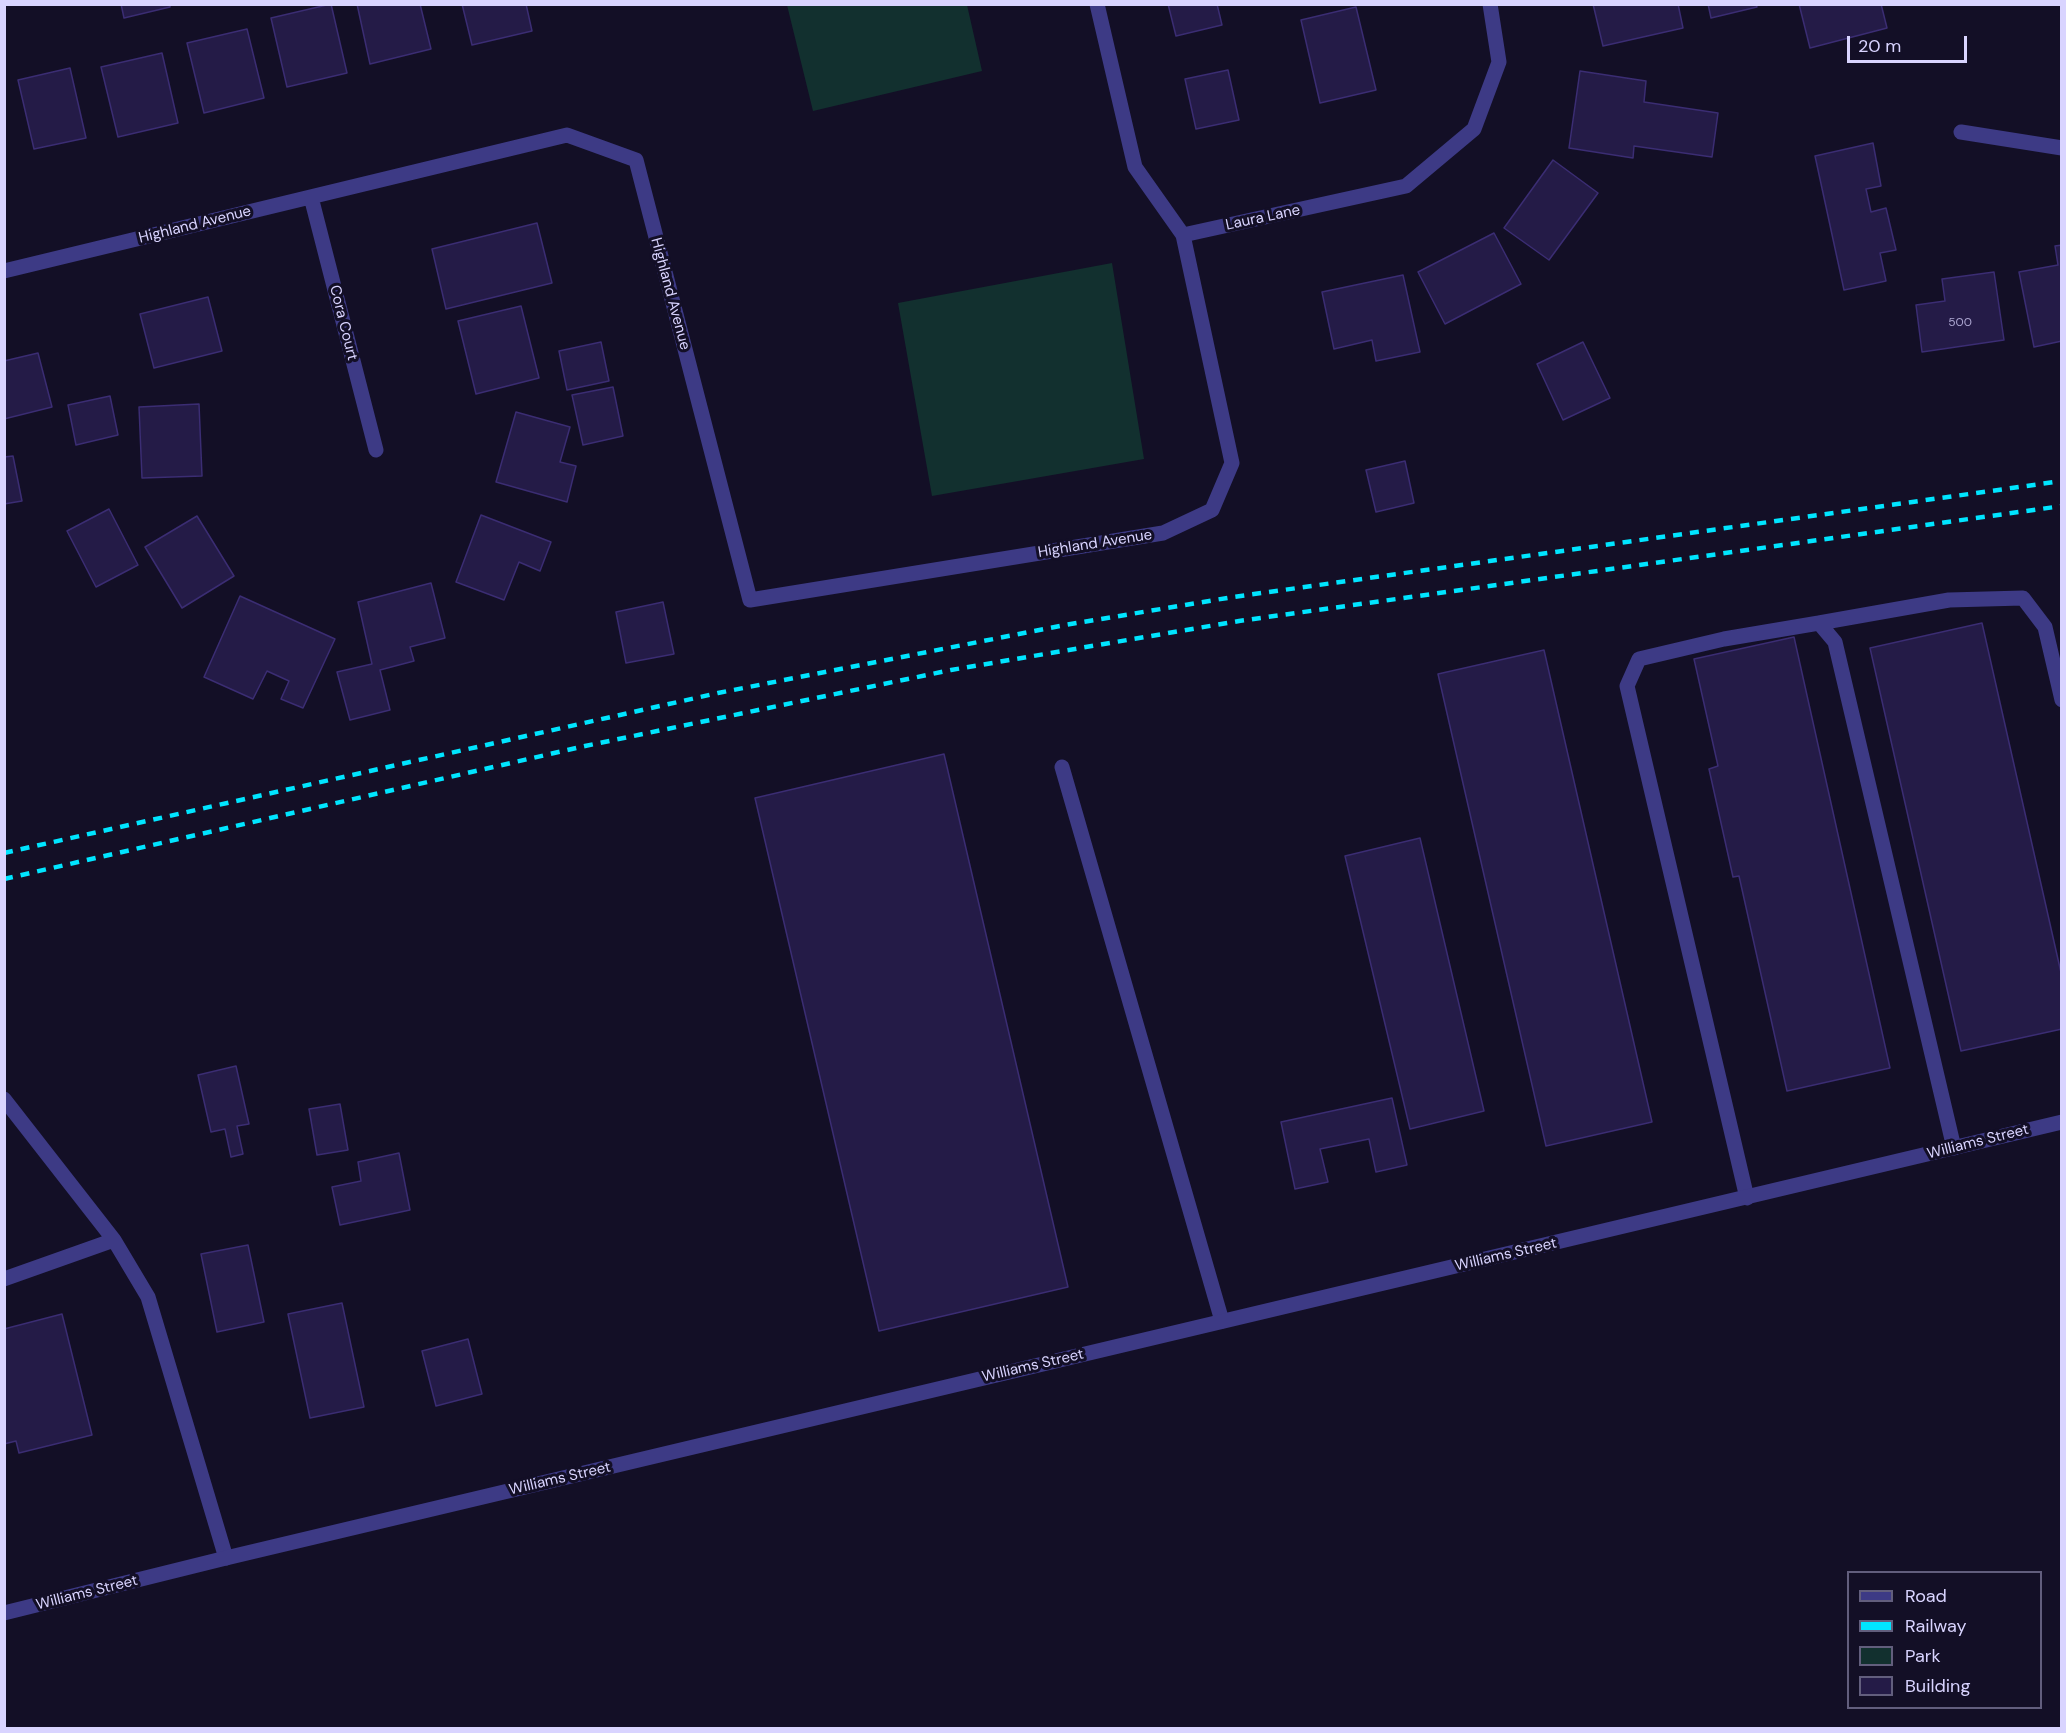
<!DOCTYPE html>
<html>
<head>
<meta charset="utf-8">
<style>
  body { margin:0 }
  #map { position:relative; width:2066px; height:1733px; overflow:hidden; background:#130f26; font-family:"DM Sans",sans-serif }
  canvas { display:block }
  .frame { position:absolute; inset:0; border:6px solid #d9d4ff; pointer-events:none }
  .legend { position:absolute; left:1847px; top:1571px; width:195px; height:138px; box-sizing:border-box; background:#130f26; border:2px solid #625e7d; margin:0; padding:8px 10px; list-style:none; font-size:18px; color:#d9d4ff }
  .legend li { display:flex; align-items:center; gap:12px; height:30px }
  .legend b { width:30px; border:2px solid #625e7d }
  .scale { position:absolute; left:1847px; top:36px; width:120px; height:27px; box-sizing:border-box; border:3px solid #d9d4ff; border-top:0; padding-left:8px; font-size:18px; line-height:21px; white-space:nowrap; color:#d9d4ff; -webkit-text-stroke:4px #130f26; paint-order:stroke }
</style>
</head>
<body>
<div id="map">
<canvas width="2066" height="1733"></canvas>
<div class="frame"></div>
<ul class="legend">
<li><b style="height:8px;background:#3d3a85"></b>Road</li>
<li><b style="height:8px;background:#00e5ff"></b>Railway</li>
<li><b style="height:16px;background:#12302f"></b>Park</li>
<li><b style="height:16px;background:#241b47"></b>Building</li>
</ul>
<div class="scale">20 m</div>
</div>
<script>
const c = document.querySelector('canvas').getContext('2d');
c.lineJoin = 'round';
function paint(path, color) {
  c.fillStyle = color;
  c.fill(path, 'evenodd');
}
function strokePath(path, color, width, dash) {
  c.strokeStyle = color;
  c.lineWidth = width;
  c.lineCap = dash ? 'butt' : 'round';
  c.setLineDash(dash || []);
  c.stroke(path);
}
function drawText(font, color, halo, rows, align = 'center') {
  c.font = font + ' "DM Sans",sans-serif';
  c.lineWidth = 6;
  c.setLineDash([]);
  c.textBaseline = 'middle';
  c.strokeStyle = halo;
  c.fillStyle = color;
  for (const [text, x, y, turn = 0] of rows) {
    c.save();
    c.translate(x, y);
    c.rotate((+turn || 0) * Math.PI / 180);
    c.textAlign = isNaN(turn) ? turn : align;
    if (halo) c.strokeText(text, 0, 0);
    c.fillText(text, 0, 0);
    c.restore();
  }
}
const green = new Path2D(`
  M 787,5 L 967,5 L 982,71 L 813,111 Z
  M 1112,263 L 1144,459 L 932,496 L 898,303 Z`);
const building = new Path2D(`
  M 121,4 L 170,4 L 170,7 L 124,18 Z
  M 331,4 L 347,73 L 287,87 L 271,18 Z
  M 357,4 L 420,4 L 431,49 L 370,64 Z
  M 462,4 L 526,4 L 532,31 L 472,45 Z
  M 1168,4 L 1217,4 L 1222,25 L 1176,36 Z
  M 1593,4 L 1678,4 L 1683,28 L 1603,46 Z
  M 1708,4 L 1756,4 L 1757,7 L 1711,18 Z
  M 1799,4 L 1881,4 L 1887,28 L 1810,48 Z
  M 1356,7 L 1376,90 L 1320,103 L 1301,20 Z
  M 247,29 L 264,98 L 204,113 L 187,43 Z
  M 162,53 L 178,123 L 118,137 L 101,67 Z
  M 70,68 L 86,138 L 34,149 L 18,80 Z
  M 1228,70 L 1239,120 L 1196,129 L 1185,79 Z
  M 1580,71 L 1646,81 L 1644,102 L 1718,113 L 1712,157 L 1634,146 L 1633,158 L 1569,148 Z
  M 1873,143 L 1881,186 L 1866,189 L 1871,212 L 1886,208 L 1896,250 L 1880,253 L 1886,281 L 1844,290 L 1815,156 Z
  M 1553,160 L 1598,193 L 1549,260 L 1504,228 Z
  M 537,223 L 552,283 L 446,309 L 432,249 Z
  M 1494,233 L 1521,284 L 1445,324 L 1418,272 Z
  M 2062,245 L 2062,341 L 2034,347 L 2019,272 L 2058,265 L 2055,246 Z
  M 1994,272 L 2004,340 L 1922,352 L 1916,305 L 1945,301 L 1942,279 Z
  M 1403,275 L 1420,352 L 1376,361 L 1372,340 L 1334,349 L 1322,292 Z
  M 208,297 L 222,351 L 154,368 L 140,314 Z
  M 521,306 L 539,378 L 476,394 L 458,321 Z
  M 601,342 L 609,381 L 567,390 L 559,351 Z
  M 1583,342 L 1610,398 L 1563,420 L 1537,364 Z
  M 38,353 L 52,407 L 4,419 L 4,361 Z
  M 613,387 L 623,436 L 583,445 L 572,395 Z
  M 110,396 L 118,435 L 76,445 L 68,405 Z
  M 199,404 L 202,476 L 142,478 L 139,407 Z
  M 516,412 L 570,427 L 560,462 L 576,466 L 567,502 L 496,482 Z
  M 13,456 L 22,501 L 4,504 L 4,457 Z
  M 1405,461 L 1414,503 L 1376,512 L 1366,470 Z
  M 109,509 L 138,565 L 96,587 L 67,531 Z
  M 481,515 L 551,542 L 540,571 L 519,562 L 504,600 L 456,582 Z
  M 197,516 L 234,576 L 182,608 L 145,547 Z
  M 431,583 L 445,638 L 410,647 L 414,661 L 380,670 L 390,710 L 350,720 L 337,672 L 372,664 L 358,602 Z
  M 240,596 L 335,639 L 303,708 L 281,699 L 289,681 L 267,671 L 253,699 L 204,677 Z
  M 663,602 L 674,654 L 626,663 L 616,612 Z
  M 1982,623 L 2062,977 L 2062,1029 L 1961,1051 L 1870,648 Z
  M 1794,637 L 1890,1068 L 1787,1091 L 1739,876 L 1733,877 L 1709,769 L 1718,766 L 1694,659 Z
  M 1544,650 L 1652,1122 L 1546,1146 L 1438,674 Z
  M 944,754 L 1068,1287 L 879,1331 L 755,798 Z
  M 1420,838 L 1484,1111 L 1410,1129 L 1345,856 Z
  M 236,1066 L 249,1124 L 237,1126 L 243,1154 L 231,1157 L 225,1129 L 211,1132 L 198,1075 Z
  M 1392,1098 L 1407,1165 L 1376,1172 L 1369,1139 L 1320,1149 L 1328,1182 L 1295,1189 L 1281,1122 Z
  M 340,1104 L 348,1150 L 317,1155 L 309,1109 Z
  M 399,1153 L 410,1210 L 340,1225 L 332,1187 L 361,1181 L 358,1162 Z
  M 248,1245 L 264,1322 L 217,1332 L 201,1254 Z
  M 342,1303 L 364,1407 L 310,1418 L 288,1314 Z
  M 62,1314 L 92,1435 L 19,1453 L 16,1441 L 4,1444 L 4,1329 Z
  M 468,1339 L 482,1394 L 436,1406 L 422,1351 Z`);
const service = new Path2D(`
  M 1819,623 L 1949,600 L 2023,598 L 2045,627 L 2062,700
  M 1062,767 L 1222,1321
  M 4,1099 L 114,1240 L 148,1297 L 226,1558
  M 1747,1198 L 1627,686 L 1639,659 L 1724,639 L 1819,623 L 1835,642 L 1954,1148
  M 4,1279 L 114,1240`);
const minor = new Path2D(`
  M 1961,132 L 2062,148
  M 311,197 L 376,450
  M 1183,235 L 1406,186 L 1474,129 L 1499,62 L 1490,4
  M 4,271 L 567,135 L 636,160 L 750,600 L 1163,533 L 1212,510 L 1232,463 L 1183,235 L 1135,167 L 1097,4`);
const tertiary = new Path2D(`
  M 4,1613 L 226,1558 L 2062,1122`);
const rail = new Path2D(`
  M 4,853 L 718,693 L 1065,625 L 1233,597 L 2062,481
  M 4,879 L 585,746 L 951,670 L 1239,621 L 2062,506`);
const numberNames = [
  ["500",1960,323]
];
const streetNames = [
  ["Laura Lane",1263,218,-12],
  ["Highland Avenue",195,225,-14],
  ["Highland Avenue",670,294,75],
  ["Cora Court",343,323,76],
  ["Highland Avenue",1095,544,-9],
  ["Williams Street",1978,1142,-14],
  ["Williams Street",1506,1255,-13],
  ["Williams Street",1033,1366,-13],
  ["Williams Street",560,1479,-13],
  ["Williams Street",87,1593,-14]
];
paint(green, '#12302f');
paint(building, '#241b47');
strokePath(building, '#3b2d73', 1.5);
strokePath(service, '#3d3a85', 15);
strokePath(minor, '#3d3a85', 15);
strokePath(tertiary, '#3d3a85', 15);
strokePath(rail, '#00e5ff', 4.5, [9, 8]);
drawText('12px', '#aca6d1', null, numberNames);
drawText('15px', '#d9d4ff', '#130f26', streetNames);
</script>
</body>
</html>
